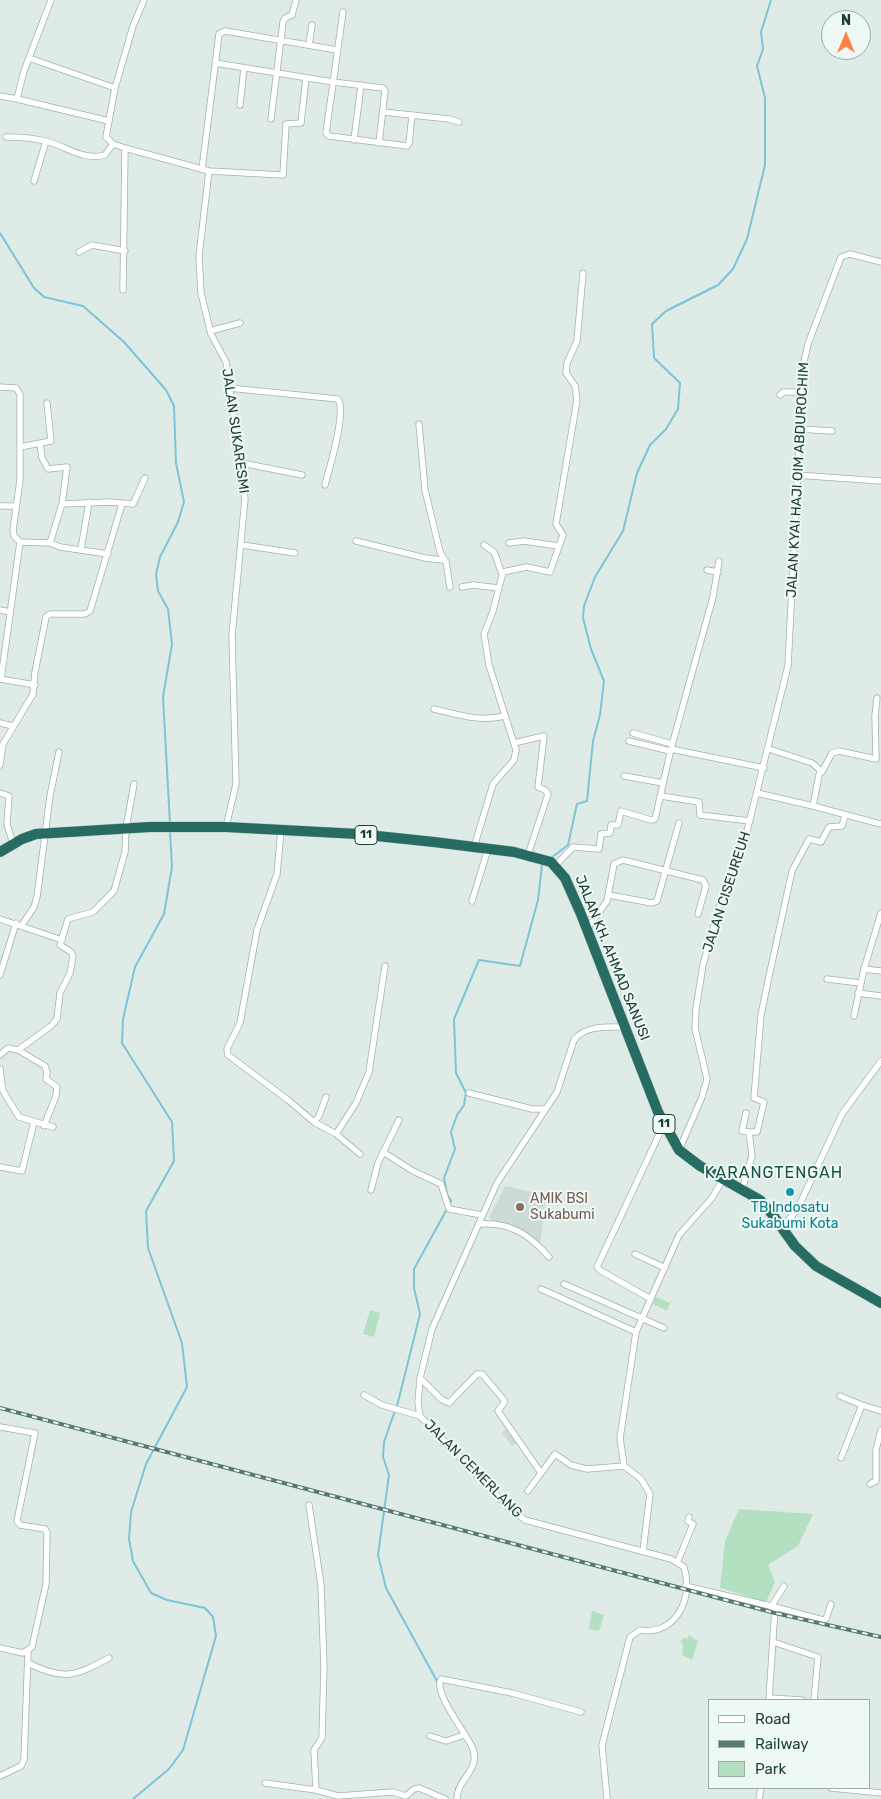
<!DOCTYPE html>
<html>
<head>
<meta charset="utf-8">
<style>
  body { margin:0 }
  #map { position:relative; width:881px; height:1799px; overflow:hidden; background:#deebe6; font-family:Rubik,sans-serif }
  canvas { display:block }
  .legend { position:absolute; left:708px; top:1699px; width:162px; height:90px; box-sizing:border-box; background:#eef8f4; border:1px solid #9aada8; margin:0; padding:6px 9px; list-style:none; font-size:15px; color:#1d3d36 }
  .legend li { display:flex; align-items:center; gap:10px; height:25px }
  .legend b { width:25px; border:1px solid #9aada8 }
  .north { position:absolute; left:821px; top:10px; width:50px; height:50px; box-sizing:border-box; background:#eef8f4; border:1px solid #9aada8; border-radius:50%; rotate:0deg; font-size:14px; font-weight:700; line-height:20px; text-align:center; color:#1d3d36 }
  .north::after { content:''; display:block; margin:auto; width:18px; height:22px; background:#ff8148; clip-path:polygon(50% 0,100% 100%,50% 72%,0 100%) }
</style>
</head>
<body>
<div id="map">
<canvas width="881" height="1799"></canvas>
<ul class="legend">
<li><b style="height:6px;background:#fff"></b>Road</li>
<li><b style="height:6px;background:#577972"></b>Railway</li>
<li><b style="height:14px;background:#b4e0c2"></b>Park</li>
</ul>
<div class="north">N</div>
</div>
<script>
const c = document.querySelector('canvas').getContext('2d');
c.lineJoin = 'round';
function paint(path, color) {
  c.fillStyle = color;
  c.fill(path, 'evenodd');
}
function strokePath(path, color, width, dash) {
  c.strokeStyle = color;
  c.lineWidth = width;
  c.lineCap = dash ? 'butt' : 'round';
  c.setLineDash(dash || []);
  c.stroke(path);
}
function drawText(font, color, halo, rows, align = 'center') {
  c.font = font + ' Rubik,sans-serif';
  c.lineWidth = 4;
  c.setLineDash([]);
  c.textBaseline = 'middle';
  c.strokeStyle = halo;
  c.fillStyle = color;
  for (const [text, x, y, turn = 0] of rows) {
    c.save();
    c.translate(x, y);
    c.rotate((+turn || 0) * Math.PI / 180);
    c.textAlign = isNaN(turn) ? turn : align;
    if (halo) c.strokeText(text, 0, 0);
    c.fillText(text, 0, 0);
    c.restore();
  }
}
const built = new Path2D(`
  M 505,1186 L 546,1195 L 540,1247 L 489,1218 Z
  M 506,1429 L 517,1443 L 512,1446 L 502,1433 Z`);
const green = new Path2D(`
  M 656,1297 L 670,1303 L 667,1311 L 653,1304 Z
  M 370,1310 L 380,1313 L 374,1337 L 363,1334 Z
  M 739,1509 L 813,1514 L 798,1546 L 768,1565 L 775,1582 L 766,1602 L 720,1588 L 725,1541 Z
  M 592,1611 L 604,1615 L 599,1631 L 589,1629 Z
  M 689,1635 L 698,1641 L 692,1660 L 682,1655 L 683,1644 L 680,1642 L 683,1638 L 687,1639 Z`);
const stream = new Path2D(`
  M 0,233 L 34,288 L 44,297 L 83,306 L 124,342 L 166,390 L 174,406 L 176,463 L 184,502 L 178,522 L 160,557 L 156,574 L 158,591 L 168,609 L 172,644 L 163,697 L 170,824
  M 551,858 L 568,845 L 577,804 L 587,801 L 593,741 L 600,715 L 604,681 L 591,649 L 583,618 L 584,606 L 595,577 L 623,531 L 637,473 L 650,445 L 666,429 L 678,409 L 680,383 L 654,358 L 652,324 L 666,311 L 718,285 L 733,269 L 747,239 L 765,165 L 765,98 L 757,66 L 763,49 L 761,32 L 771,0
  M 449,1205 L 451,1201 L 447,1194 L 444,1178 L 455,1149 L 451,1132 L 457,1115 L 464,1105 L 466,1093 L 456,1073 L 454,1019 L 479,960 L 520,966 L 538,900 L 542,865
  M 438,1683 L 386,1588 L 378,1555 L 389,1475 L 383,1457 L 384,1442 L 398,1402 L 420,1314 L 414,1288 L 414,1269 L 447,1209
  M 450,1715 L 458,1728
  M 456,1789 L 462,1778
  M 133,1799 L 169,1769 L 183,1750 L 216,1636 L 213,1617 L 205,1608 L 167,1600 L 151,1593 L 133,1561 L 129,1539 L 131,1512 L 146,1464 L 187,1387 L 182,1343 L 148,1248 L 146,1211 L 174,1161 L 172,1122 L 122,1043 L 123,1019 L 135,967 L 164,914 L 172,867 L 170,831`);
const street = new Path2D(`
  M 51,0 L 24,71 L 17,99 L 109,121
  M 144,0 L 133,26 L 115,88 L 106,137 L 113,144 L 125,148 L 209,171 L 199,256 L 201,293 L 211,334 L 226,362 L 245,499 L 232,635 L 236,784 L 226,827
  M 343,12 L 326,133 L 329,136 L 407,146 L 409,143 L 412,116
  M 309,45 L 312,25
  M 29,58 L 115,88
  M 215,63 L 333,82 L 383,88 L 385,91 L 379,143
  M 0,96 L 17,99
  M 240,105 L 244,68
  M 383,112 L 449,119 L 459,122
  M 271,119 L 283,22 L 285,18 L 292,15 L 296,0
  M 6,137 C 21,137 35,138 49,142 C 67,147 84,161 105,155 L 113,144
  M 354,140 L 361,85
  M 202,169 L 219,34 L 225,31 L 337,50
  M 209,171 L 283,175 L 286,124 L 301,123 L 306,78
  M 34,181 L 46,141
  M 79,252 L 92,245 L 125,251
  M 123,290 L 125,148
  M 210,331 L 240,323
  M 0,387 L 16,388 L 20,394 L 20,480 L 13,530 L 14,536 L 20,542
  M 229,388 L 338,399 C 347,412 329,469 325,485
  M 780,395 L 783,392 L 801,392
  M 419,424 L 425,490 L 440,552 L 446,562 L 450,587
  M 799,429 L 832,431
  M 40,444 L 42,458 L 48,469 L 67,467 L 62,504
  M 20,447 L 51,441 L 47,403
  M 242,463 L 302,475
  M 796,475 L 881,481
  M 0,506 L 16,506
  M 356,541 L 425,558 L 443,560
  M 50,543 L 62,504 L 109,502 L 133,504 L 145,478
  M 509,543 L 524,541 L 558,546
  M 242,545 L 295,553
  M 484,545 L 494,552 L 502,574
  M 81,549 L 89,502
  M 707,570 L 718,572
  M 462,587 L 473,585 L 499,588
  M 0,610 L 10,612
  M 0,679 L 35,685
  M 1,679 L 20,542 L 50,543 L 60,547 L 108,554
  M 434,709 C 459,715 479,722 505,716
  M 0,723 L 13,726
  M 633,733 L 672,744
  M 629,741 L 670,751
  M 514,743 L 544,736 L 538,787 L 545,790 L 548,794 L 528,855
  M 671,749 L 764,768
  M 769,749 L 812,763 L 820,770 L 813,806 L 881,824
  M 0,765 L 3,744 L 33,694 L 35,672 L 46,617 L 50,614 L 85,614 L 90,611 L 122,504
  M 822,772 L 832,753 L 839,751 L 876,759 L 875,716 L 877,698
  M 624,776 L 663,783
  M 0,793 L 9,796 L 7,824 L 13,844
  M 757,793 L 813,806
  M 661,796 L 699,802 L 700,815 L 750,821
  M 281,830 L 277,874 L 257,930 L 240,1023 L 227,1049 L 228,1055 L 288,1100 L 314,1122 L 336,1134 L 356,1103 L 369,1072 L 385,966
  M 474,847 L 493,784 L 514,760 L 516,750 L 489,665 L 484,634 L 493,611 L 503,572 L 526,567 L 550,572 L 563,535 L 556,524 L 577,400 L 575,386 L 566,373 L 567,363 L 577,341 L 583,273
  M 555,866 L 573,847 L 599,849 L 601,834 L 610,833 L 611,825 L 618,825 L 621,811 L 651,820 L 655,819 L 671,749 L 713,597 L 719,561
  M 609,895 L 652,903 L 657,901 L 679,823
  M 472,901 L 488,849
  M 581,914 L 600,912
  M 0,919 L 62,940
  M 22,925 L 34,907 L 37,897 L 50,796 L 59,752
  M 587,929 L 607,901 L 614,864 L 623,860 L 703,880 L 706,886 L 698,914
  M 864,969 L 881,971
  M 0,975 L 16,923
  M 827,979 L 860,983
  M 858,993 L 881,996
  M 854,1016 L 864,969 L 881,913
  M 18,1050 L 45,1066 L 47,1072 L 46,1079 L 57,1087 L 56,1096 L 44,1126
  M 0,1055 L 8,1048 L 18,1050 L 51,1026 L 57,1019 L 60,993 L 70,973 L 73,956 L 71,952 L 60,945 L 68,919 L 93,912 L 114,891 L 125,852 L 126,828 L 134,784
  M 0,1069 L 3,1091 L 19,1117 L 53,1127
  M 469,1093 L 532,1109 L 546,1109
  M 314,1122 L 319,1116 L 326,1097
  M 749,1132 L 757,1132 L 764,1102 L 754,1098 L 761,1015 L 768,981 L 792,871 L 809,839 L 821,842 L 829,827 L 842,826 L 845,816
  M 336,1134 L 360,1154
  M 679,1150 L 702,1097 L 707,1079 L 695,1028 L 696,1009 L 703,965 L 719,907 L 746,835 L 788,666 L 803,366 L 808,344 L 841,257 L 850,254 L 881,262
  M 383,1152 L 413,1171 L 441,1184 L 449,1209 L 482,1215
  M 0,1167 L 22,1171 L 34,1122
  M 371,1190 L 378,1163 L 399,1120
  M 742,1190 L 752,1156 L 749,1132 L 742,1131 L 746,1113
  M 479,1224 C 510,1222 529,1234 549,1257
  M 782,1227 L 797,1210 L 842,1114 L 881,1061
  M 635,1254 L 665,1268
  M 564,1284 L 664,1328
  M 541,1289 L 636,1332
  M 651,1299 L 601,1271 L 597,1267 L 664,1124
  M 420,1378 L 441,1399 L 449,1403 L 477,1374 L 482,1374 L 504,1400 L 504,1403 L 498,1411 L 541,1473
  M 364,1395 L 382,1405 L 420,1416
  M 840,1396 L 862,1405
  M 0,1427 L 35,1433 L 17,1521 L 20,1525 L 45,1529 L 47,1533 L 46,1584 L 32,1647 L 23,1653 L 0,1648
  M 841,1458 L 862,1405 L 881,1411
  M 870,1484 L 876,1481 L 876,1450 L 881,1430
  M 528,1491 L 555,1454 L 571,1465 L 587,1469 L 624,1466
  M 309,1505 L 321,1585 L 324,1667 L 322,1738 L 314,1750 L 316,1790
  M 643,1551 L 650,1494 L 641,1479 L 624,1466 L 620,1438 L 636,1332 L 679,1235 L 712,1198 L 723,1179
  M 678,1561 L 693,1524 L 688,1521 L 689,1517
  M 685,1586 L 775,1607 L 769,1700
  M 771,1607 L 784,1586
  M 775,1607 L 823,1620 L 826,1619 L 831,1604
  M 773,1642 L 818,1657 L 814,1700
  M 28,1663 C 64,1681 75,1676 109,1658
  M 769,1698 L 802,1700
  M 430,1736 L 446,1741 L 464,1735
  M 0,1776 L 21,1766 L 24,1760 L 28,1652
  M 265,1783 L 316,1790 L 338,1796 L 393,1792 L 406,1796 L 414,1789 L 419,1788 L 445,1799
  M 831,1788 L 881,1793
  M 457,1799 C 457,1779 480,1771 473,1749 C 468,1735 433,1694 441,1679 L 512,1693 L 581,1712
  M 607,1799 L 602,1745 L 630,1637 L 640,1630 C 676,1636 694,1598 684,1567 L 671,1559 L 525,1520 L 509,1508 L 420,1416 L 418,1403 L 420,1378 L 432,1329 L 497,1183 L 557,1092 L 574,1040 C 585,1025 608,1027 625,1027
  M 759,1799 L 761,1788`);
const highway = new Path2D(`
  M 0,852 L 22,839 L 36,834 L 150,827 L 226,827 L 358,834 L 434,842 L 514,852 L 551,862 L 565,878 L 581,914 L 658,1112 L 679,1150 L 700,1166 L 760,1200 L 772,1214 L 795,1246 L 816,1266 L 881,1303`);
const rail = new Path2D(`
  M 0,1408 L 775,1613 L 881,1637`);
const markers = [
  [790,1192,5,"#0f9aa8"],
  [520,1207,5,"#8d6e63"]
];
const shields = [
  [366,835,22],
  [664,1124,22]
];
const shieldNames = [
  ["11",366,835],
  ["11",664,1124]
];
const streetNames = [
  ["JALAN SUKARESMI",235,431,82],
  ["JALAN KYAI HAJI OIM ABDUROCHIM",798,480,-87],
  ["JALAN CISEUREUH",727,892,-72],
  ["JALAN KH. AHMAD SANUSI",612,958,68],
  ["JALAN CEMERLANG",473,1469,45]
];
const educationNames = [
  ["AMIK BSI",530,1199],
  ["Sukabumi",530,1215]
];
const cultureNames = [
  ["TB Indosatu",790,1208],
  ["Sukabumi Kota",790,1224]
];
const quarterNames = [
  ["KARANGTENGAH",774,1173]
];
paint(built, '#ccdbd5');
paint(green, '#b4e0c2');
strokePath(stream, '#7ec4d8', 2);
strokePath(street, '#a0b3ae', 7);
strokePath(highway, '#bbc5c3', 11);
strokePath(street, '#fff', 5.5);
strokePath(highway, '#266c62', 10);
strokePath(rail, '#577972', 4);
strokePath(rail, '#eef8f4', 2, [5.5]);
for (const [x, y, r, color] of markers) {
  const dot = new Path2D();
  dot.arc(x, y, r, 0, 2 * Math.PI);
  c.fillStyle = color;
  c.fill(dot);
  strokePath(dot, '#eef8f4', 2);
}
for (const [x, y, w] of shields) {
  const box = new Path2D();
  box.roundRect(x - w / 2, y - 9.5, w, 19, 4);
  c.fillStyle = '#eef8f4';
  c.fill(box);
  strokePath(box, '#1d3d36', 1);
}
drawText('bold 12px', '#1d3d36', null, shieldNames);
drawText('14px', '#1d3d36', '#eef8f4', streetNames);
drawText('14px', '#785e54', '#eef8f4', educationNames, 'left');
drawText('14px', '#0d838f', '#eef8f4', cultureNames);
c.letterSpacing = '1px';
drawText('16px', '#175147', '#eef8f4', quarterNames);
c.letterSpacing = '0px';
</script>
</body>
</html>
